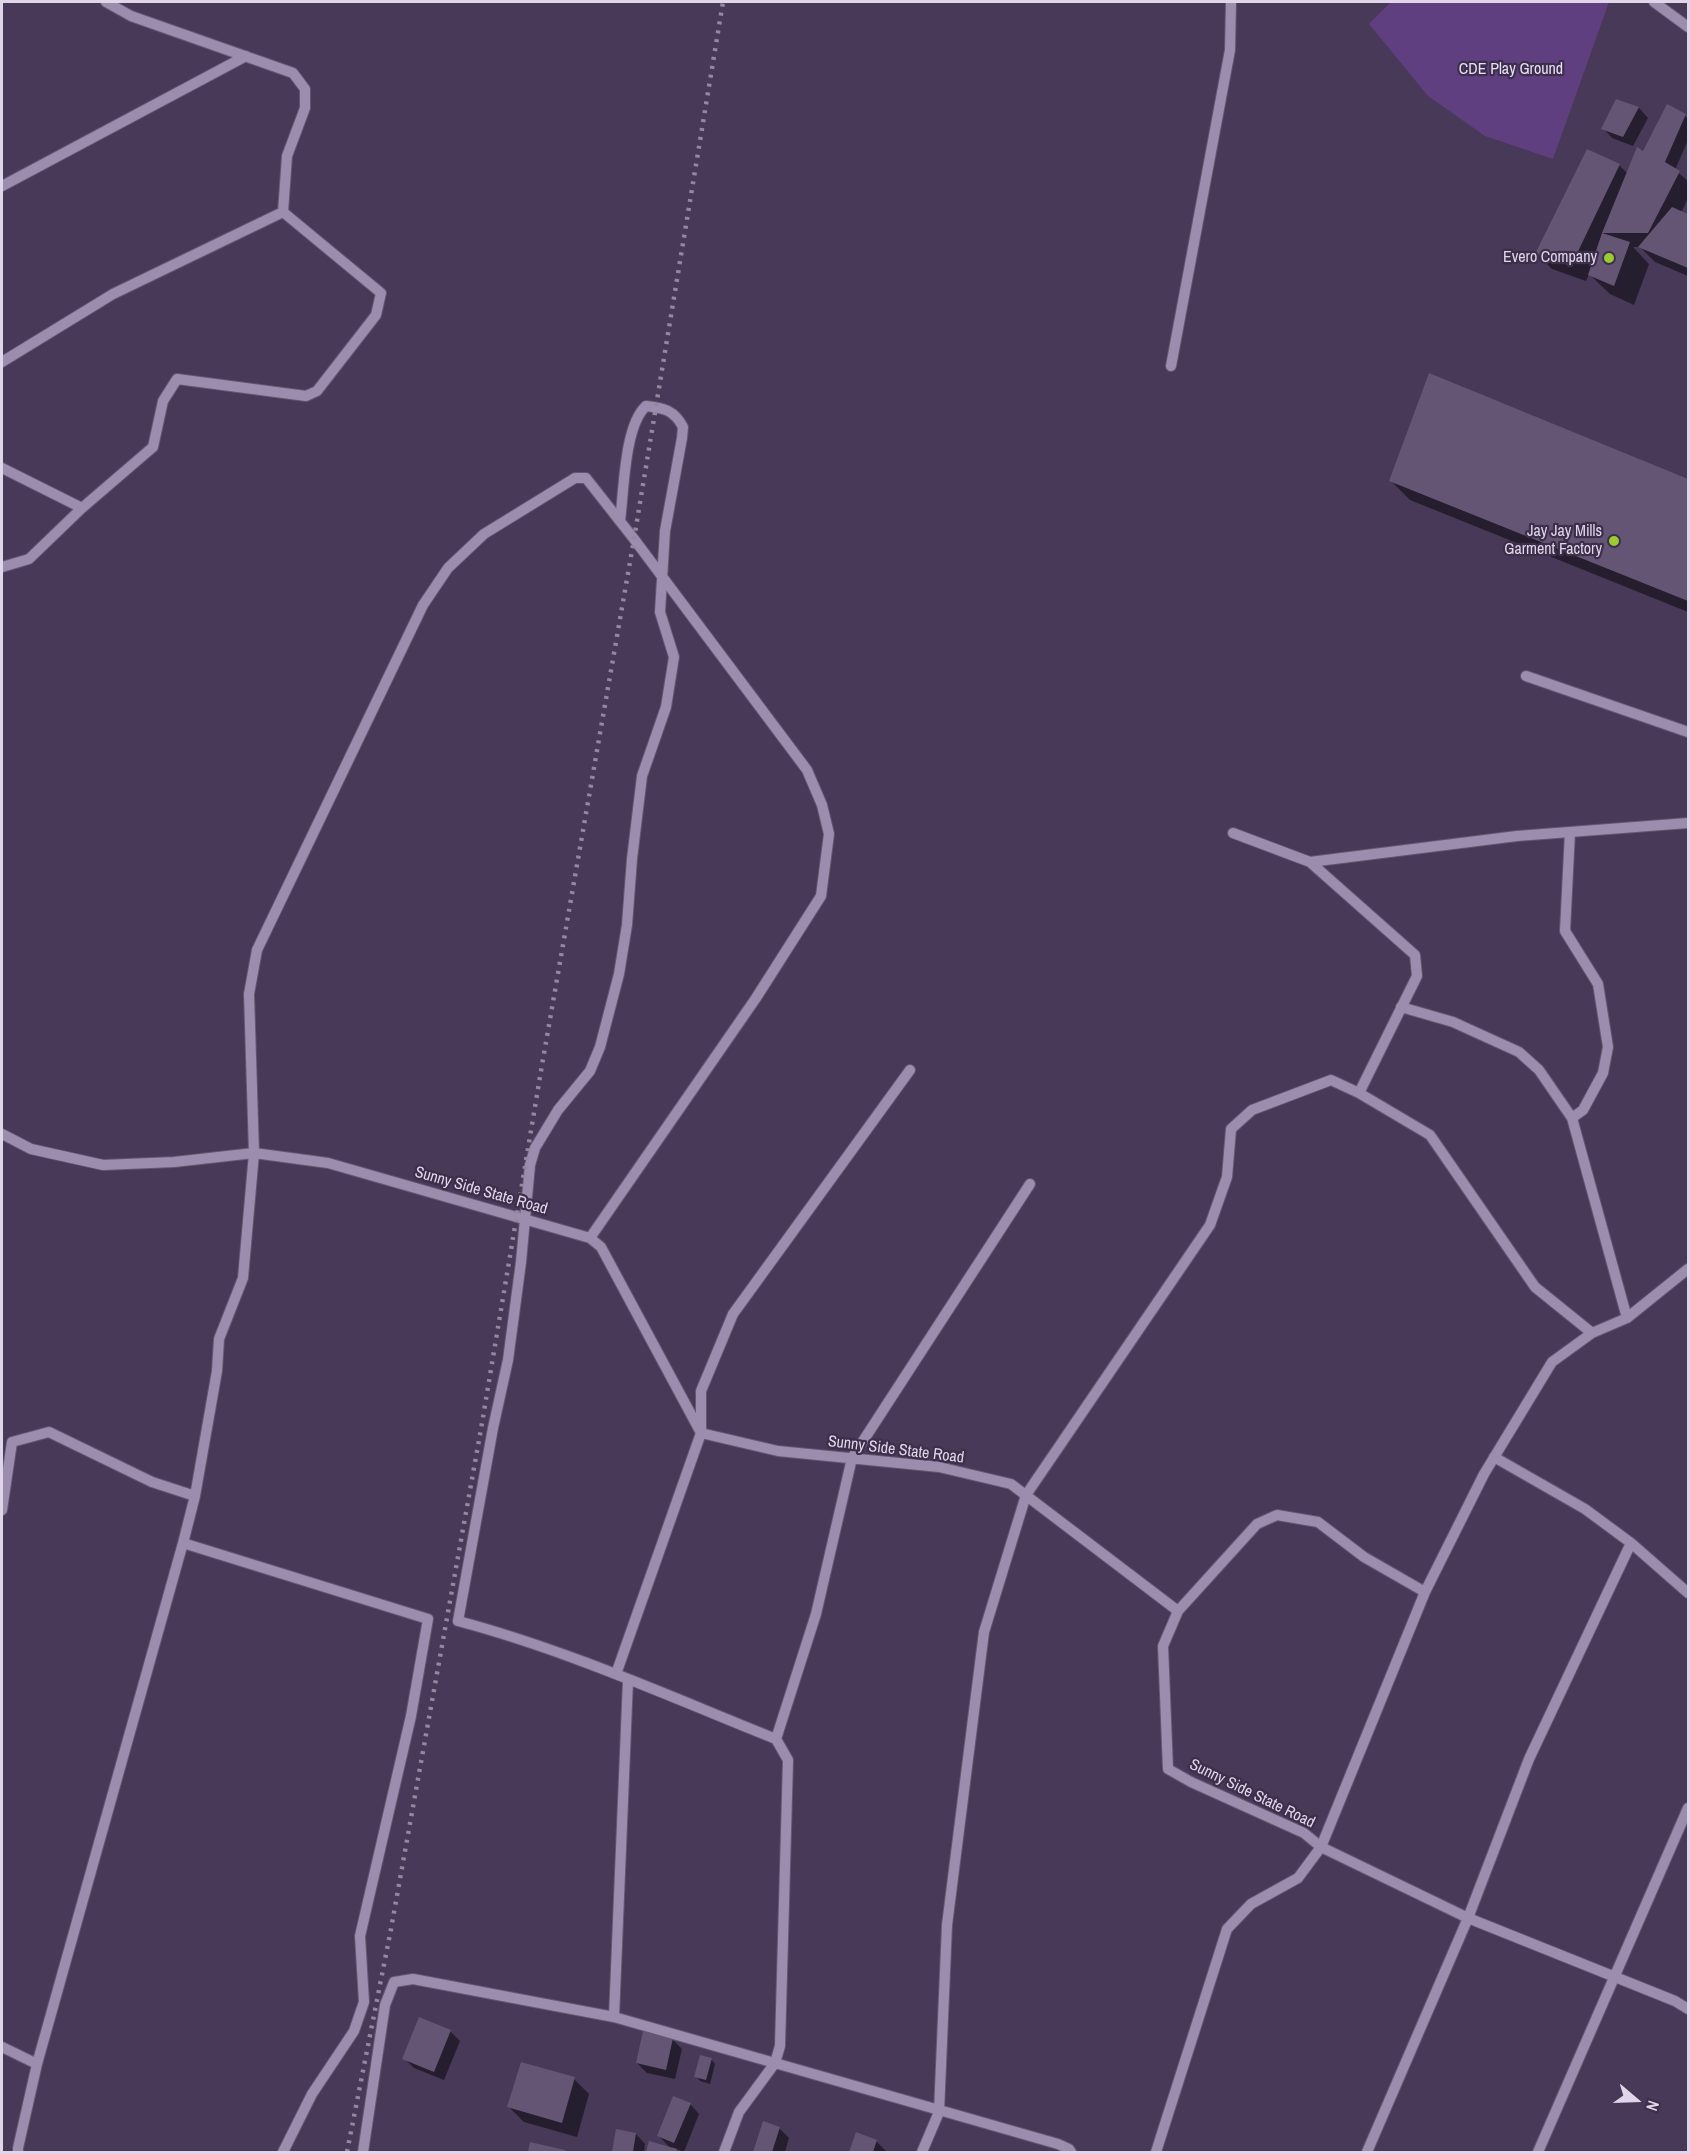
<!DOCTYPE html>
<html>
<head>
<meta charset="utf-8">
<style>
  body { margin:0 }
  #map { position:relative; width:1690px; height:2154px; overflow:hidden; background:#473957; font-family:"Archivo Narrow",sans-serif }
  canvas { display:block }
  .frame { position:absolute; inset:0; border:3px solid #dfd7e9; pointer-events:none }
  .north { position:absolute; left:1606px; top:2070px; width:60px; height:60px; -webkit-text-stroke:4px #3d2f4c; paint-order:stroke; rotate:109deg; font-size:16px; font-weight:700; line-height:24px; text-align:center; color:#dfd7e9 }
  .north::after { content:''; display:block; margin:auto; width:21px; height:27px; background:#dfd7e9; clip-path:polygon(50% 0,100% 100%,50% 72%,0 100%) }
</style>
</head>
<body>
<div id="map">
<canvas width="1690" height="2154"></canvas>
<div class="frame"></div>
<div class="north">N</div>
</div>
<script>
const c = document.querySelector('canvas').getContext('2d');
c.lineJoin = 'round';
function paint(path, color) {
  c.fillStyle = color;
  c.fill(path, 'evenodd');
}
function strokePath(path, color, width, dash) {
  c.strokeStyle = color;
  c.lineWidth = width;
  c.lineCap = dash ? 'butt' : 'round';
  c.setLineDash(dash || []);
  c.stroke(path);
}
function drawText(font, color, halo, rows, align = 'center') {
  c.font = font + ' "Archivo Narrow",sans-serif';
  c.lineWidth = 4.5;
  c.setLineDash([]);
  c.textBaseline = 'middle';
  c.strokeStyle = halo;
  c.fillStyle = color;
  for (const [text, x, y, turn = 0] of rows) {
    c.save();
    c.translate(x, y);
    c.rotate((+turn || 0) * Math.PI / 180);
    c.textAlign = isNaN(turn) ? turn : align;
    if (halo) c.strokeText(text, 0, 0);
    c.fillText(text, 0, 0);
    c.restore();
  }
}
const green = new Path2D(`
  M 1391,2 L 1609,2 L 1553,159 L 1485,136 L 1428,96 L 1369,24 Z`);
const shadow = new Path2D(`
  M 1617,101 L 1639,108 L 1648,118 L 1633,146 L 1612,138 L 1603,128 Z
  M 1685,116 L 1688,119 L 1688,140 L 1675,170 L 1688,181 L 1688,198 L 1681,213 L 1688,216 L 1688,276 L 1655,262 L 1640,247 L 1633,247 L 1649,264 L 1634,305 L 1610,294 L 1589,274 L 1586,281 L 1552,269 L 1537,254 L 1619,165 L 1628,174 L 1643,152 Z
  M 1430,375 L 1688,481 L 1688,612 L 1410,500 L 1390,480 Z
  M 450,2031 L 460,2041 L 444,2080 L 414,2068 L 404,2058 Z
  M 672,2039 L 682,2049 L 675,2079 L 647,2073 L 637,2063 Z
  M 711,2059 L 715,2064 L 710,2084 L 700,2081 L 696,2076 Z
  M 574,2079 L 589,2094 L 577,2137 L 524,2122 L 509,2107 Z
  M 690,2104 L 699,2114 L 684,2152 L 672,2147 L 677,2152 L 648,2152 L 650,2143 L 672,2150 L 659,2136 Z
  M 764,2123 L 779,2128 L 789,2138 L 785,2152 L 755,2152 Z
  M 617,2131 L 636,2134 L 645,2144 L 644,2152 L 613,2152 Z
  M 857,2134 L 876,2141 L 886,2151 L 885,2152 L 850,2152 Z
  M 532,2144 L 565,2151 L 566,2152 L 530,2152 Z`);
const building = new Path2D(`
  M 1616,99 L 1639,107 L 1623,137 L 1601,129 Z
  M 1667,104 L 1686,114 L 1665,162 L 1680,171 L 1648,233 L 1602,233 L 1637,147 L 1643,151 Z
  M 1587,149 L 1620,164 L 1571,266 L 1535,254 Z
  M 1672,207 L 1688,214 L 1688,268 L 1638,247 Z
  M 1602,233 L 1630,242 L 1614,286 L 1588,275 Z
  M 1429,373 L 1688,479 L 1688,601 L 1389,481 Z
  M 419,2017 L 451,2030 L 434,2072 L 402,2059 Z
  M 643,2031 L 673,2038 L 666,2070 L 636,2063 Z
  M 700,2055 L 712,2058 L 706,2080 L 694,2077 Z
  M 521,2062 L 575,2077 L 562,2123 L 507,2107 Z
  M 673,2096 L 691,2103 L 674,2143 L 657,2136 Z
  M 763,2121 L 780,2127 L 772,2152 L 753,2152 Z
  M 616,2129 L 636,2133 L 633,2152 L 612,2152 Z
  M 856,2132 L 877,2140 L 873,2152 L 849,2152 Z
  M 649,2141 L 677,2149 L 676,2152 L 646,2152 Z
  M 530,2142 L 565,2150 L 565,2152 L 528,2152 Z`);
const minor = new Path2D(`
  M 1654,2 L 1688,27
  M 2,186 L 246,56
  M 2,362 L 113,294 L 283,212
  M 1171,366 L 1230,50 L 1231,2
  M 2,468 L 82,508
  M 620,521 C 624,492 624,426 646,406 C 664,408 674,410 683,427 L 682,438 L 665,531 L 660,612 L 674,657 L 666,707 L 642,776 L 632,859 L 627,925 L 619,974 L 600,1047 L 590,1071 L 558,1110 L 535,1148 L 530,1165 L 521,1262 L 508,1360 L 493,1428 L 458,1621 C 567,1650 671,1697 776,1739 L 788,1760 L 780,2046 L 775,2063 L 739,2112 L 724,2152
  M 2,567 L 29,559 L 82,508 L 153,447 L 163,401 L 177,379 L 306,396 L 317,391 L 376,315 L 381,293 L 283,212 L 287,156 L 305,108 L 305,89 L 293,73 L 131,16 L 106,2
  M 1526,676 L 1688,732
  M 1570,832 L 1565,931 L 1598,984 L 1608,1047 L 1603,1073 L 1583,1110 L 1572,1118
  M 1233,833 L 1310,862 L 1415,955 L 1417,976 L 1359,1093
  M 1310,862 L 1517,836 L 1688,823
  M 1401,1007 L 1453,1022 L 1519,1052 L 1539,1070 L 1572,1118 L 1627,1318
  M 2,1134 L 31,1149 L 103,1165 L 174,1162 L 254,1153 L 328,1163 L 590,1238 L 601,1247 L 701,1433 L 778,1451 L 939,1467 L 1011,1484 L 1178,1611 L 1163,1646 L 1168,1769 L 1191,1782 L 1304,1833 L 1321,1847 L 1468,1918 L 1675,2001 L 1688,2009
  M 1494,1457 L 1585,1509 L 1631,1543 L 1688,1593
  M 2,1510 L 12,1442 L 49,1432 L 152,1482 L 195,1496
  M 183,1543 L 428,1619 L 411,1716 L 360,1936 L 364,2002 L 354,2031 L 312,2094 L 283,2152
  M 1178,1611 L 1257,1524 L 1277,1515 L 1318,1522 L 1364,1557 L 1425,1592
  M 616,1674 L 701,1433 L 701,1391 L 733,1314 L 910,1070
  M 776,1739 L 816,1614 L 852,1458 L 1030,1184
  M 614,2017 L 628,1680
  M 2,2047 L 37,2064
  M 18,2152 L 18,2148 L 37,2064 L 183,1543 L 195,1496 L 217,1371 L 219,1339 L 243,1278 L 254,1153 L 249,994 L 257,950 L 423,605 L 448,568 L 484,534 L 575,478 L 586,478 L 634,539 L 807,770 L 822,805 L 829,834 L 821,896 L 756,998 L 590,1238
  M 363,2152 L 385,2005 L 394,1982 L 413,1979 L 614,2017 L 1058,2144 L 1069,2149 L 1071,2152
  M 922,2152 L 939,2112 L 947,1925 L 984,1632 L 1026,1495 L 1210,1225 L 1227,1177 L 1231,1129 L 1252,1110 L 1331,1080 L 1359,1093 L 1430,1135 L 1535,1287 L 1592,1333
  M 1156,2152 L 1227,1929 L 1251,1904 L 1298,1878 L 1321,1847 L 1425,1592 L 1484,1474 L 1552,1362 L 1592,1333 L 1627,1318 L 1688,1269
  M 1367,2152 L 1468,1918 L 1529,1759 L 1631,1543
  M 1538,2152 L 1688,1808`);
const rail = new Path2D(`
  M 347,2152 L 391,1929 L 481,1429 L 542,1065 L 634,539 L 723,2`);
const markers = [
  [1609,258,6,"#9bcb32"],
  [1614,541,6,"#9bcb32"]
];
const parkNames = [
  ["CDE Play Ground",1511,70]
];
const poiNames = [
  ["Evero Company",1597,258],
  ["Jay Jay Mills",1602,532],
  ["Garment Factory",1602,550]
];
const streetNames = [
  ["Sunny Side State Road",481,1191,16],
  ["Sunny Side State Road",896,1450,7],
  ["Sunny Side State Road",1252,1794,26]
];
paint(green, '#603f80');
paint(shadow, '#0007');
paint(building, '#645575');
strokePath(minor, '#625770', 12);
strokePath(minor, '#9c8daf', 10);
strokePath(rail, '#9388a0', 4.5, [3, 6]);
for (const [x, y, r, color] of markers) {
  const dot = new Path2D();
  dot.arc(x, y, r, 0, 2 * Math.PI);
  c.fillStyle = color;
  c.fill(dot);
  strokePath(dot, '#3d2f4c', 2);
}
drawText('16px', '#e8ddf7', '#3d2f4c', parkNames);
drawText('16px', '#dfd7e9', '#3d2f4c', poiNames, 'right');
drawText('16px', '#dfd7e9', '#3d2f4c', streetNames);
</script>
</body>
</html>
